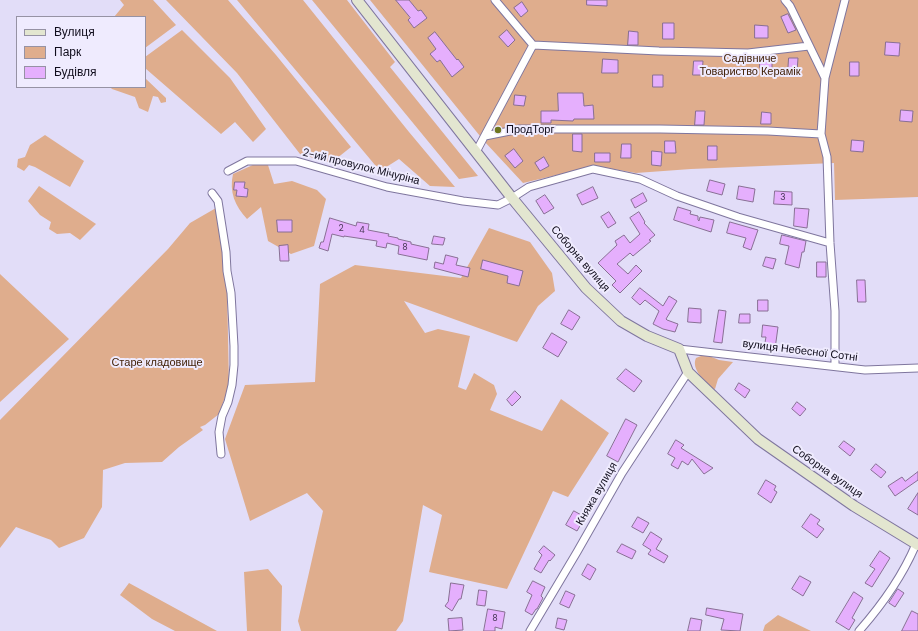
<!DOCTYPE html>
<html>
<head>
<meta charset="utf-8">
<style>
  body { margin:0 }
  #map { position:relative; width:918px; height:631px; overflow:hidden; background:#e2ddf8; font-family:"DM Sans",sans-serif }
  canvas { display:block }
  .legend { position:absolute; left:16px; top:16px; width:130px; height:72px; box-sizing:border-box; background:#efebfe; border:1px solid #9692a4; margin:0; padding:5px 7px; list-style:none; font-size:12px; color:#100d1c }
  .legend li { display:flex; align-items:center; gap:8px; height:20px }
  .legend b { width:20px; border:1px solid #9692a4 }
</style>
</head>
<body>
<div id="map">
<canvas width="918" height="631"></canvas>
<ul class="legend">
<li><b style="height:5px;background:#e3e6d0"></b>Вулиця</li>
<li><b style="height:11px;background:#dfad8d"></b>Парк</li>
<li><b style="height:11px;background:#e5affd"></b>Будівля</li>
</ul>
</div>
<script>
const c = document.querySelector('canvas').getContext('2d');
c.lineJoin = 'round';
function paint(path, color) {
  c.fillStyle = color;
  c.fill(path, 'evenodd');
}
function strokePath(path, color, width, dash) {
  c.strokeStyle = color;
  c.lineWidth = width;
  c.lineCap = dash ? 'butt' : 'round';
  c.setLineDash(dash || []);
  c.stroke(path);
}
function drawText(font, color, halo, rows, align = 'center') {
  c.font = font + ' "DM Sans",sans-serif';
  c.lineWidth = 4;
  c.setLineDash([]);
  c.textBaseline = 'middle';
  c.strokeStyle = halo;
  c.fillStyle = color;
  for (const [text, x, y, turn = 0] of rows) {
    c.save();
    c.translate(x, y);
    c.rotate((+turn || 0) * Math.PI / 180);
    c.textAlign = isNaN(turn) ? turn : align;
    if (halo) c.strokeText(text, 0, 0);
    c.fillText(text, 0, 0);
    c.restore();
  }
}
const green = new Path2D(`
  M 120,0 L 153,0 L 176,25 L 145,48 L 145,17 L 114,17 L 124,5 Z
  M 166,0 L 228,0 L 276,55 L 351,147 L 331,163 L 300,154 L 237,73 Z
  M 237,0 L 303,0 L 409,132 L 455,187 L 430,186 L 399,159 L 380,171 Z
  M 312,0 L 347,0 L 395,62 L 390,67 L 478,176 L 459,179 Z
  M 370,0 L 918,0 L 918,197 L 835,200 L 834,163 L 691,169 L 636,173 L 595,166 L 523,183 L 484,141 Z
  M 182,30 L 230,78 L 266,129 L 253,142 L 235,122 L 221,134 L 145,68 L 145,57 Z
  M 145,78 L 166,98 L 166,102 L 161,103 L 158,97 L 153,96 L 148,112 L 139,108 L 135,97 L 112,89 L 110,87 L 145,87 Z
  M 45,135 L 84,161 L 70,187 L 35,167 L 29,165 L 24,171 L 17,167 L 18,159 L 25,157 L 30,145 Z
  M 255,164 L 268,165 L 274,184 L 292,181 L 317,190 L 326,199 L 314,246 L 291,254 L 268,241 L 261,207 L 247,219 C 235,206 229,192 233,174 Z
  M 39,186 L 96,224 L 80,240 L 70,233 L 57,234 L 49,229 L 51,222 L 40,215 L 28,201 Z
  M 216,208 L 227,287 L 229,386 L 219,414 L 205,425 L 200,427 L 203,430 L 179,447 L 162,462 L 125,463 L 103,470 L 102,507 L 84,538 L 59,548 L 51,540 L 16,527 L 0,548 L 0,420 L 168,249 L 190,223 Z
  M 489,228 L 530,242 L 552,273 L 555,291 L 538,306 L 517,342 L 404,301 L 425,333 L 438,329 L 470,336 L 458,387 L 466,390 L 474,373 L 494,385 L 497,394 L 490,410 L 542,431 L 561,399 L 609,433 L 568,497 L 553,491 L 507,589 L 429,572 L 442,515 L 423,505 L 403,621 L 396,631 L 301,631 L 298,621 L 323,511 L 307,493 L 250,521 L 225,439 L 245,385 L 315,382 L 320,284 L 355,265 L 461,278 Z
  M 0,274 L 69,339 L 0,402 Z
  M 701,356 L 709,356 L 719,360 L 733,362 L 718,379 L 715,389 L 711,388 C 704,380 691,369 696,358 Z
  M 268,569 L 282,586 L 281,631 L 247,631 L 244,572 Z
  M 129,583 L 217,631 L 175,631 L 152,619 L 120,595 Z
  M 778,615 L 811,631 L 763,631 L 765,625 Z`);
const building = new Path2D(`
  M 396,0 L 409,0 L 418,11 L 421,10 L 427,18 L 414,28 L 408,20 L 410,18 Z
  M 587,0 L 607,0 L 607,6 L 587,5 Z
  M 522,2 L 528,11 L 521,17 L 514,8 Z
  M 788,14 L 796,30 L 788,33 L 781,17 Z
  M 663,23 L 674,23 L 674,39 L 663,39 Z
  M 755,25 L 768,26 L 768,38 L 755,38 Z
  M 507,30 L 515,40 L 508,47 L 499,37 Z
  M 629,31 L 638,32 L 638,45 L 628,45 Z
  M 435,32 L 457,60 L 458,59 L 464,67 L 452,77 L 440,60 L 437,62 L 430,54 L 436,49 L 428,38 Z
  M 886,42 L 900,43 L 899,56 L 885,55 Z
  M 760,58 L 772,58 L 772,69 L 760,68 Z
  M 789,58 L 798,58 L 797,72 L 788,72 Z
  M 603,59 L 618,60 L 618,73 L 602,73 Z
  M 694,61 L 703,61 L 702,75 L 693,75 Z
  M 850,62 L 859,62 L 859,76 L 850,76 Z
  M 653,75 L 663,75 L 663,87 L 653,87 Z
  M 558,93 L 583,93 L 584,106 L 593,105 L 594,119 L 574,119 L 573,121 L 551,120 L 551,123 L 541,123 L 541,111 L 558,111 Z
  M 515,95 L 526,96 L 524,106 L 514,105 Z
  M 901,110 L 913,111 L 912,122 L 900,121 Z
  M 696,111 L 705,111 L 704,125 L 695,125 Z
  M 762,112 L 771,113 L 771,124 L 761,124 Z
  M 573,134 L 582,134 L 582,152 L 573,151 Z
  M 852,140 L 864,141 L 863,152 L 851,151 Z
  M 665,141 L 675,141 L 676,153 L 665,153 Z
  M 622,144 L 631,144 L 631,158 L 621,158 Z
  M 708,146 L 717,146 L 717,160 L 708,160 Z
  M 514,149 L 523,161 L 515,168 L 505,156 Z
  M 652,151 L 662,152 L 661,166 L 652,165 Z
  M 595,153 L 610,153 L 610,162 L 595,162 Z
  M 544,157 L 549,166 L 540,171 L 535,163 Z
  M 710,180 L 725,184 L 722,195 L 707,191 Z
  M 235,182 L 245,182 L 244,188 L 248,189 L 247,197 L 236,196 L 237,190 L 234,190 Z
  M 739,186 L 755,189 L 753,202 L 737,199 Z
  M 593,187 L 598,198 L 582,205 L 577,195 Z
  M 775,191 L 792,192 L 792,205 L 774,204 Z
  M 643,193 L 647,201 L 635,208 L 631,200 Z
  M 545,195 L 554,208 L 544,214 L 536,201 Z
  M 678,207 L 691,211 L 690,214 L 698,216 L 698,220 L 699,221 L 700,217 L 714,220 L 711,232 L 674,220 Z
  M 795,208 L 809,209 L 807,228 L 794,226 Z
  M 609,212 L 616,223 L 608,228 L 601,217 Z
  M 639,212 L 645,222 L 644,223 L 655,235 L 649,240 L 651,241 L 633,256 L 630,253 L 617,264 L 628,274 L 636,265 L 642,271 L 620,293 L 612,285 L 616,281 L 598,263 L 617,245 L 615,241 L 624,235 L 630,243 L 640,234 L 630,218 Z
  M 330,218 L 356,226 L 357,222 L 369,224 L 368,230 L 389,234 L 388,236 L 398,238 L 398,239 L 411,242 L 411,244 L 429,248 L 427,260 L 398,254 L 399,246 L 387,243 L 386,248 L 376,246 L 377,241 L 344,236 L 344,237 L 332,234 L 328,251 L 319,248 L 321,242 L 323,242 Z
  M 277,220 L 292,220 L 292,232 L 278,232 Z
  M 730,222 L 758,230 L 751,250 L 743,247 L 746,238 L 727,233 Z
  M 782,235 L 806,241 L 804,252 L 802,252 L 799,268 L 785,264 L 789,246 L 780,244 Z
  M 434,236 L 445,238 L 443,245 L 432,244 Z
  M 288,245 L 289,261 L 280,261 L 279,246 Z
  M 446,255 L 458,258 L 456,265 L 470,268 L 468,277 L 434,268 L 435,262 L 443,264 Z
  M 766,257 L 776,259 L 773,269 L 763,266 Z
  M 483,260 L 523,271 L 519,286 L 507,283 L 508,276 L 481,269 Z
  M 817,262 L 826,262 L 826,277 L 817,277 Z
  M 857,280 L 865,280 L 866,302 L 858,302 Z
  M 640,288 L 663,306 L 669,296 L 677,301 L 666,319 L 667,320 L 678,324 L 675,332 L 663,329 L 653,324 L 659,311 L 645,300 L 640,305 L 632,298 Z
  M 758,300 L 768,300 L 768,311 L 758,311 Z
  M 689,308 L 701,309 L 701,323 L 688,322 Z
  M 569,310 L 580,317 L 572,330 L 561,324 Z
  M 719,310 L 726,311 L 722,343 L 714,342 Z
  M 740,314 L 750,314 L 750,323 L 739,323 Z
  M 763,325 L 778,327 L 775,349 L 764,348 L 766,337 L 762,337 Z
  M 552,333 L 567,342 L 558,357 L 543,348 Z
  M 626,369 L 642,381 L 634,392 L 617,379 Z
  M 739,383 L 750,390 L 745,398 L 735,390 Z
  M 515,391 L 521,397 L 512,406 L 507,400 Z
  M 797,402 L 806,409 L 800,416 L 792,409 Z
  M 626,419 L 637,425 L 618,462 L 607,456 Z
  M 676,440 L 684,445 L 681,448 L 713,468 L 704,474 L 692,459 L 688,465 L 682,461 L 678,469 L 671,465 L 675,458 L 668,454 Z
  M 844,441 L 855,449 L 850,456 L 839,447 Z
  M 876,464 L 886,472 L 881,478 L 871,470 Z
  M 918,472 L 918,480 L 895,496 L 888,486 L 902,477 L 905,481 Z
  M 766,480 L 776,486 L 774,490 L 777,492 L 771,503 L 758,494 Z
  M 918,493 L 918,515 L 908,509 Z
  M 574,511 L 585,517 L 577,531 L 566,525 Z
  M 811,514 L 820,520 L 817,524 L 824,529 L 817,538 L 802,527 Z
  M 638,517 L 649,523 L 643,533 L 632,527 Z
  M 651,532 L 662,539 L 656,549 L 668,556 L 664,563 L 648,554 L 651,550 L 643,545 Z
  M 622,544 L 636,551 L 632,559 L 617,552 Z
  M 544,546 L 555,555 L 550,561 L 549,560 L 541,573 L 534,569 L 542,555 L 539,552 Z
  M 880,551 L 890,558 L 872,587 L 865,583 L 875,569 L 870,566 Z
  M 588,564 L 596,569 L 590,580 L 582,575 Z
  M 800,576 L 811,582 L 803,596 L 792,589 Z
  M 533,581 L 545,587 L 541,596 L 543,598 L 537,609 L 536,609 L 532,615 L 525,611 L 532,595 L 527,592 Z
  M 451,583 L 464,585 L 461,599 L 459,599 L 452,611 L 445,606 L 448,602 Z
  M 898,589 L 904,593 L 895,607 L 889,603 Z
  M 479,590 L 487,591 L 485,606 L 477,605 Z
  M 566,591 L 575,595 L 569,608 L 560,604 Z
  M 854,592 L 863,598 L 852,618 L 855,620 L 849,630 L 836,622 Z
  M 707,608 L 743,614 L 740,631 L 721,630 L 724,619 L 706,615 Z
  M 488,609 L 505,612 L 502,629 L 495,627 L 495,631 L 484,631 Z
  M 912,611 L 918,614 L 918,631 L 902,631 Z
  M 462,618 L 463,630 L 449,631 L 448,619 Z
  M 558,618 L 567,620 L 564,630 L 556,628 Z
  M 691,618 L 702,620 L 700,631 L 688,631 Z`);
const minor = new Path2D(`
  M 785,0 L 790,6 L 825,78 L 821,134 L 827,157 L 830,243 L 835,311 L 835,366
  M 533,45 L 659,51 L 748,53 L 809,46
  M 825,78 L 845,0
  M 485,136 L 520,129 L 660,129 L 768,131 L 821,134
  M 476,152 L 533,45 L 495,0
  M 228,171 L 247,161 L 296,161 L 387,187 L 463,201 L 498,205 L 512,198 L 529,187 L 593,169 L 640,179 L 677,196 L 738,217 L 830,243
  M 212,193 L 218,201 L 226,252 L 227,271 L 231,293 L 234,346 L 234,365 L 232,385 L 228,402 L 222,416 L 219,432 L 221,454
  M 679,349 L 865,370 L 918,368
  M 530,631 L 577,552 L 622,473 L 688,372
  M 859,631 C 881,606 903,575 916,544`);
const secondary = new Path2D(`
  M 357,0 L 512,198 L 586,288 L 621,321 L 647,336 L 679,349 L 688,372 L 758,439 L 854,506 L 918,545`);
const markers = [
  [498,130,4,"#6e7620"]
];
const numberNames = [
  ["3",783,198],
  ["2",341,229],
  ["4",362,231],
  ["8",405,248],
  ["8",495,619]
];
const parkNames = [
  ["Садівниче",750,59],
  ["Товариство Керамік",750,72],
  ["Старе кладовище",157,363]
];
const poiNames = [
  ["ПродТорг",506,130]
];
const streetNames = [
  ["2-ий провулок Мічуріна",361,167,14],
  ["Соборна вулиця",580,259,49],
  ["вулиця Небесної Сотні",800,351,7],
  ["Соборна вулиця",827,472,35],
  ["Княжа вулиця",597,494,-60]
];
paint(green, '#dfad8d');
paint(building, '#e5affd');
strokePath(building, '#886f94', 1);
strokePath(minor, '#7f769e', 9);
strokePath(secondary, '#7f769e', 12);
strokePath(minor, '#fff', 7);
strokePath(secondary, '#e3e6d0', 10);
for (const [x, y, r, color] of markers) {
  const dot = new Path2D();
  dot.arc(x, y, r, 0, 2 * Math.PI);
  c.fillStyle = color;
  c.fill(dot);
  strokePath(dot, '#efebfe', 1.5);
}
drawText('9px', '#453654', null, numberNames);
drawText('11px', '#422209', '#efebfe', parkNames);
drawText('11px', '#100d1c', '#efebfe', poiNames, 'left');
drawText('11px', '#100d1c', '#efebfe', streetNames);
</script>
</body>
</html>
